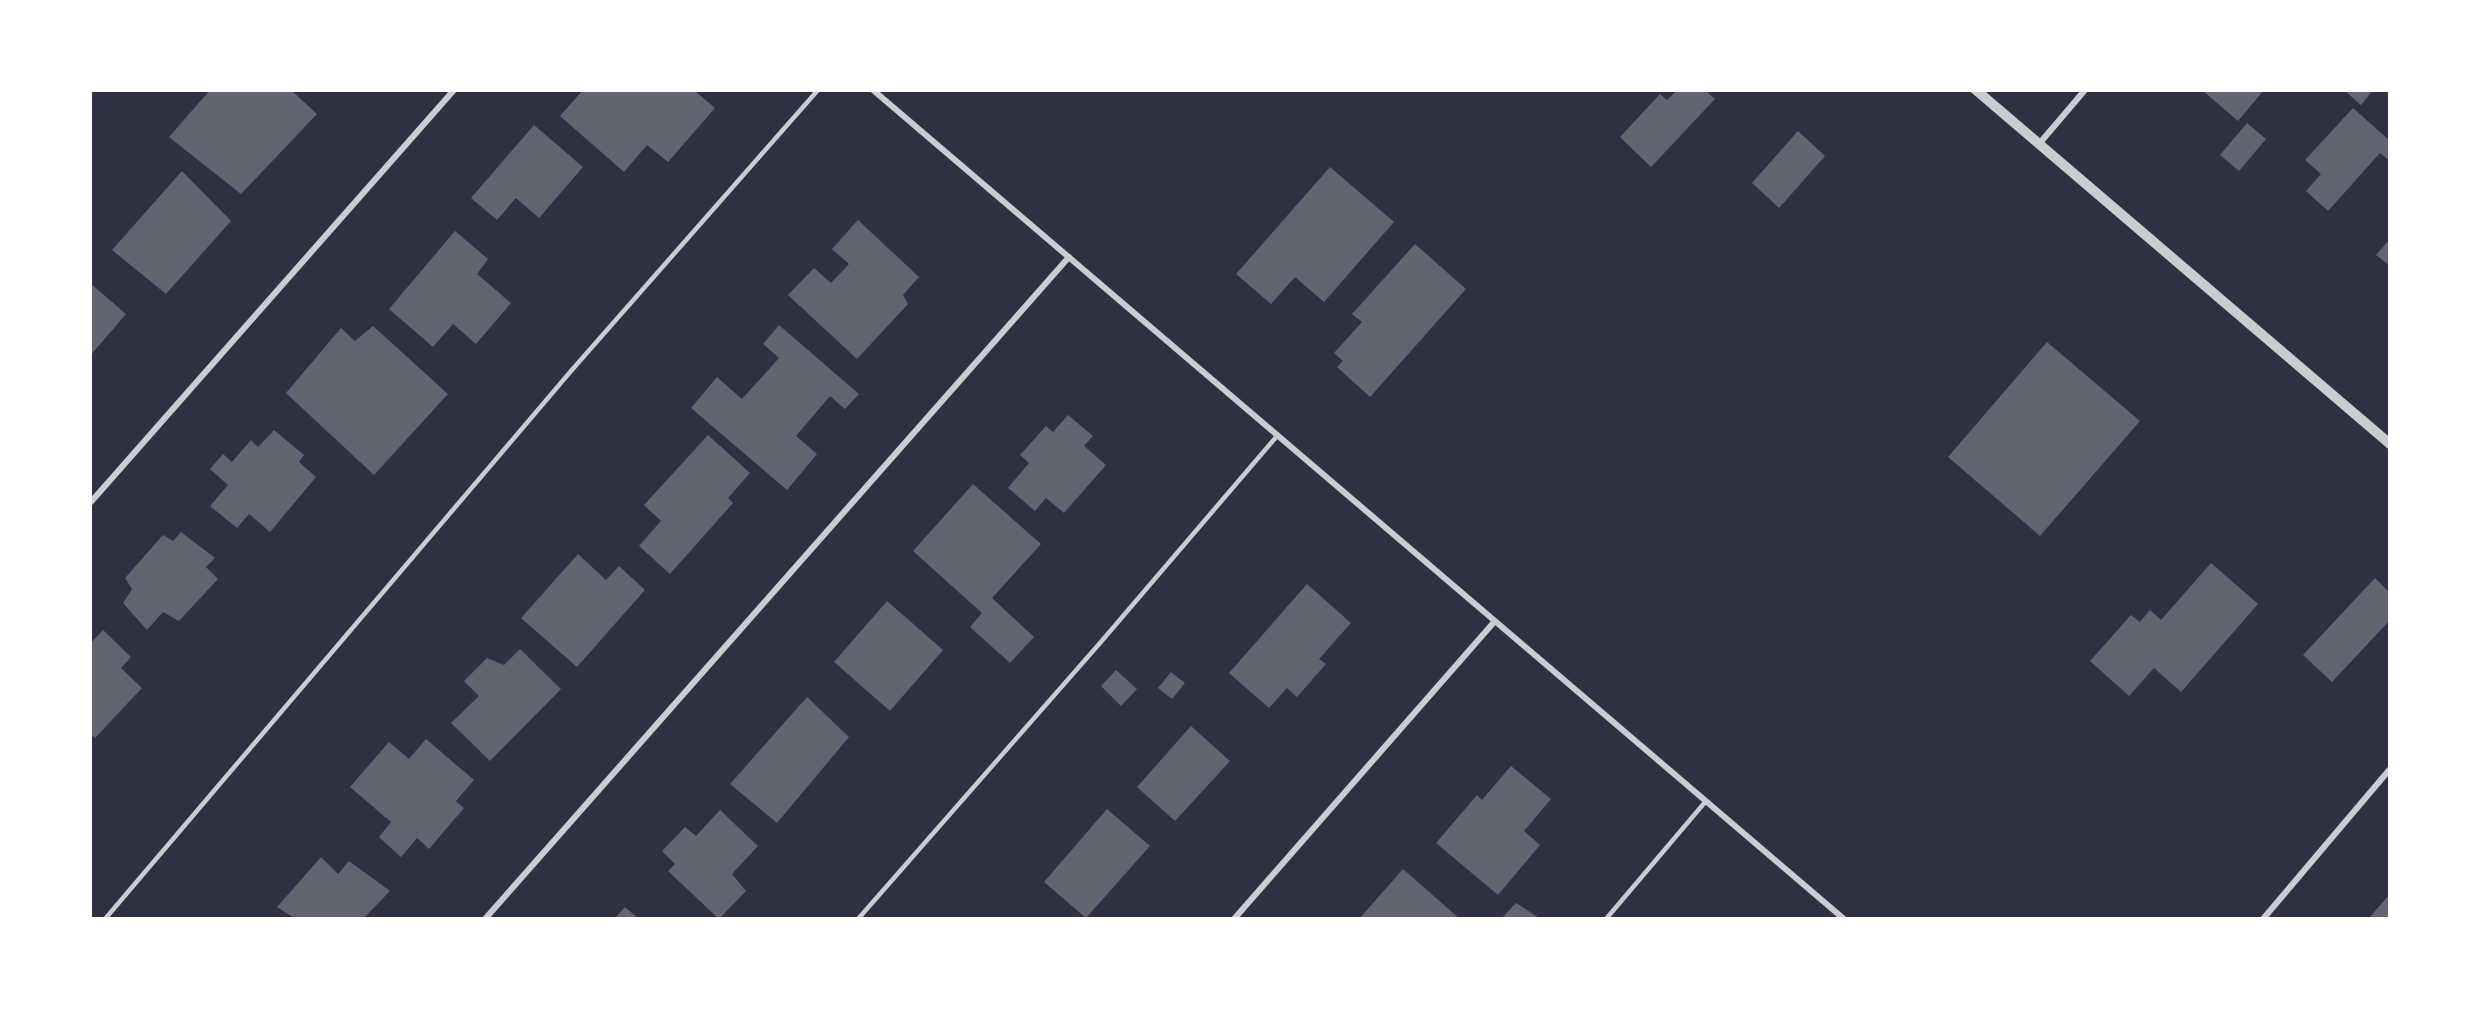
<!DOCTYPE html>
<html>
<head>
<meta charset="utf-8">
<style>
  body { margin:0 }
  #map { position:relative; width:2480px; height:1009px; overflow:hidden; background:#2d3142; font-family:Ubuntu,sans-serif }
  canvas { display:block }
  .frame { position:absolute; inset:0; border:92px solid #fff; pointer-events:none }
</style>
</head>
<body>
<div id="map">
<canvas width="2480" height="1009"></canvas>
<div class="frame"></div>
</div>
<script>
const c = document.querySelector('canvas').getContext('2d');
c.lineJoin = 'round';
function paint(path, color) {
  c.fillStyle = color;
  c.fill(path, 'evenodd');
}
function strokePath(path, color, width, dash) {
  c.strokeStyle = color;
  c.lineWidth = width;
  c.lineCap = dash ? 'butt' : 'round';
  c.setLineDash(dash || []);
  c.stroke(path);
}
const building = new Path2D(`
  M 210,90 L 291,90 L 317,114 L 241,194 L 169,137 Z
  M 583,90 L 694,90 L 715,108 L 668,162 L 647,145 L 624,172 L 560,116 Z
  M 1677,90 L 1705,90 L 1715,99 L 1651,167 L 1620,137 L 1660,94 L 1667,100 Z
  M 2204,90 L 2264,90 L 2238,121 L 2203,91 Z
  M 2344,90 L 2373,90 L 2361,105 Z
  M 2353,108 L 2390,141 L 2390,161 L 2380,153 L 2328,211 L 2306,191 L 2321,174 L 2305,160 Z
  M 2247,123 L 2266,139 L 2239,171 L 2220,155 Z
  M 534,125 L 583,167 L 539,218 L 516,198 L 497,220 L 471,198 Z
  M 1798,131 L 1825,156 L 1779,208 L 1752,183 Z
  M 1330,167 L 1394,222 L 1324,302 L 1295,277 L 1271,304 L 1236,274 Z
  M 182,171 L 231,221 L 166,294 L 112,250 Z
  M 858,220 L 919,277 L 903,295 L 908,304 L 857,359 L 788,295 L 814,268 L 831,283 L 849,264 L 832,249 Z
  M 455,231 L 488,259 L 477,274 L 511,303 L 476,344 L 453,324 L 433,347 L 389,309 Z
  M 2390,239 L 2390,266 L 2376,255 Z
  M 1415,244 L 1466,289 L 1370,397 L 1337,367 L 1343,361 L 1334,353 L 1362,322 L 1352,314 Z
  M 90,283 L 126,314 L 90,356 Z
  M 779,325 L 859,394 L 845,409 L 830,396 L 796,436 L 817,454 L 787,490 L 691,408 L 717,377 L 742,399 L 779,358 L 763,344 Z
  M 373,326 L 448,394 L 374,475 L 286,393 L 341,328 L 355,341 Z
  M 2047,342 L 2140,421 L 2040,536 L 1948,457 Z
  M 1068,415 L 1093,436 L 1084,446 L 1106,465 L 1064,513 L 1046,498 L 1035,511 L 1008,488 L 1029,463 L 1020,455 L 1046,426 L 1053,432 Z
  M 274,430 L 304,455 L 299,462 L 316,477 L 270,532 L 249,514 L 237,528 L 210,506 L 228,485 L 210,469 L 223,454 L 232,462 L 251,440 L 258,447 Z
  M 708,435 L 750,473 L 728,498 L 733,503 L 670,574 L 639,546 L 661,521 L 644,505 Z
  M 973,484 L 1041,544 L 992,598 L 1034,637 L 1010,663 L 970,627 L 982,613 L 913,551 Z
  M 181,532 L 215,558 L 206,567 L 218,579 L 179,621 L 163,612 L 147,630 L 123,603 L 132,589 L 125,578 L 163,535 L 173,541 Z
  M 578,554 L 606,580 L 619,566 L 645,590 L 577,667 L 521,618 Z
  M 2211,563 L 2258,604 L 2181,692 L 2154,668 L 2129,696 L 2090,661 L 2131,615 L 2140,622 L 2150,610 L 2161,620 Z
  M 2375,578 L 2390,593 L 2390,620 L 2332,682 L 2303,655 Z
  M 1307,584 L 1351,623 L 1319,659 L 1326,664 L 1297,697 L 1287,688 L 1269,708 L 1229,673 Z
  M 887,601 L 943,650 L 890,711 L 834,662 Z
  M 103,630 L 131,657 L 121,668 L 142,688 L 95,738 L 90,733 L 90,644 Z
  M 520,649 L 561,689 L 490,761 L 451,723 L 479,696 L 464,681 L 487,658 L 504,665 Z
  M 1116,670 L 1137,689 L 1121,706 L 1101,686 Z
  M 1171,672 L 1185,683 L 1172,699 L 1158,688 Z
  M 807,697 L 849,737 L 777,823 L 730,784 Z
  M 1191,726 L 1230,761 L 1175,821 L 1137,787 Z
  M 426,739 L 474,780 L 456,801 L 464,808 L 429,849 L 417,838 L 401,857 L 379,837 L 391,822 L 350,787 L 389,742 L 409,759 Z
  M 1511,766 L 1551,799 L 1524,831 L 1540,845 L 1498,895 L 1436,843 L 1477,795 L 1482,800 Z
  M 1107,809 L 1150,846 L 1086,918 L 1044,882 Z
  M 720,810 L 758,846 L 732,874 L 746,891 L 719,919 L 668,871 L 675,864 L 662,851 L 685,827 L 696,836 Z
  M 321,857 L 338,874 L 349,861 L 390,891 L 363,919 L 296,919 L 277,907 Z
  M 1403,869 L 1460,919 L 1359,919 Z
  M 2390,894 L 2390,919 L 2368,919 Z
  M 1516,903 L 1541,919 L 1501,919 Z
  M 625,907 L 639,919 L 614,919 Z`);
const service = new Path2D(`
  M 105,919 L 571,371 L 818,90
  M 858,919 L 1100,643 L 1277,436
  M 1606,919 L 1706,801`);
const minor = new Path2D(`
  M 873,90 L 1844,919
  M 2039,144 L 2085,90
  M 90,503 L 454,90
  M 485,919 L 1069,257
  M 1234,919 L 1495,621
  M 2263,919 L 2390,769`);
const tertiary = new Path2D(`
  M 1976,90 L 2390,444`);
paint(building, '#626471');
strokePath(service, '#caccd0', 4.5);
strokePath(minor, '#caccd0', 6);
strokePath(tertiary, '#caccd0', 10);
</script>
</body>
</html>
